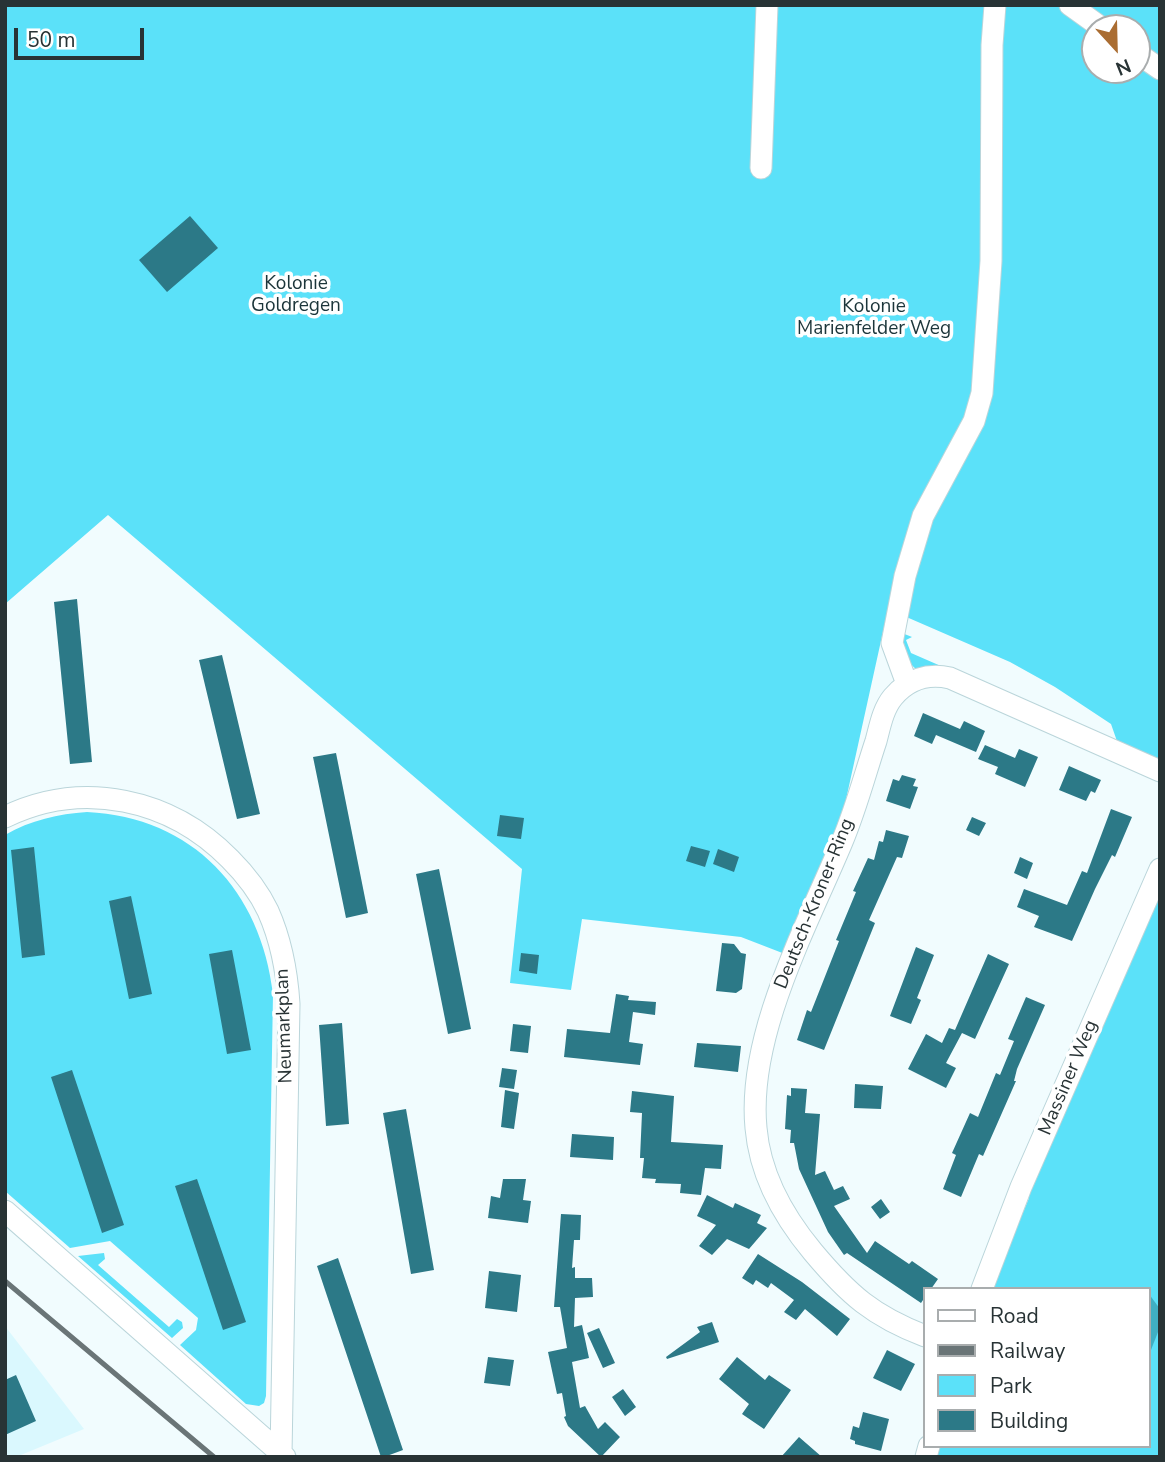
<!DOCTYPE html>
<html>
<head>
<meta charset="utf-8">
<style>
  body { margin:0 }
  #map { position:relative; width:1165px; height:1462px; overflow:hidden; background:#f1fcfe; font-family:"Nunito Sans",sans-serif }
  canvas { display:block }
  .frame { position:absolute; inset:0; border:7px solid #283335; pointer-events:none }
  .legend { position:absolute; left:923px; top:1287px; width:228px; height:161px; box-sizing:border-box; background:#fff; border:2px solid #a9adae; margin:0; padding:9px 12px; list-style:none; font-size:21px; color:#283335 }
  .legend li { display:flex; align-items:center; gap:14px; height:35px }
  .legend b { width:35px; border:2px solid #a9adae }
  .north { position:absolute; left:1081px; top:14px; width:70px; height:70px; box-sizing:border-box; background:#fff; border:2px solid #a9adae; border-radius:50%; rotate:158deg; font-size:19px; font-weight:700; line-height:28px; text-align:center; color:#283335 }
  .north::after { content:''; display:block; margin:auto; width:24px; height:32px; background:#aa6d32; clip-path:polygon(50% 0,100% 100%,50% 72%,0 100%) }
  .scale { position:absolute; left:14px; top:28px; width:130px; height:32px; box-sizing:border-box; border:4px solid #283335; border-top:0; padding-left:9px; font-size:21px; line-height:24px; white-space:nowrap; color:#283335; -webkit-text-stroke:5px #fff; paint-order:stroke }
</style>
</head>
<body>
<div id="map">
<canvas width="1165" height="1462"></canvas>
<div class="frame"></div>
<ul class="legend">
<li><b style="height:9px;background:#fff"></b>Road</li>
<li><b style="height:9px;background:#6a7577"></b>Railway</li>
<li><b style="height:19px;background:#5be1f9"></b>Park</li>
<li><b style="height:19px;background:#2c7987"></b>Building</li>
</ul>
<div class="north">N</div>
<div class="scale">50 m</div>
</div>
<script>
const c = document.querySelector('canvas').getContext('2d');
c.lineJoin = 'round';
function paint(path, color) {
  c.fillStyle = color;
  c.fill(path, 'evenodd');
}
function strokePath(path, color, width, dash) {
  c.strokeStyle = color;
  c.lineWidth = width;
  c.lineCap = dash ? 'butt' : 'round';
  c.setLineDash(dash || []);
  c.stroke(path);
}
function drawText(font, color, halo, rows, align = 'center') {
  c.font = font + ' "Nunito Sans",sans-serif';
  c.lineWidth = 7;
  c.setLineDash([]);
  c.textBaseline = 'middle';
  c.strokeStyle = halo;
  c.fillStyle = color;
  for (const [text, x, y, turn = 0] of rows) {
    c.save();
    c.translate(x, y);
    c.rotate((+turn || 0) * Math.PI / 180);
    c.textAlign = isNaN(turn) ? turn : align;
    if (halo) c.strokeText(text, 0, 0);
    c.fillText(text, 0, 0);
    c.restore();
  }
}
const built = new Path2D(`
  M 5,1326 L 84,1429 L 16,1457 L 5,1457 Z`);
const green = new Path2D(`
  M 5,5 L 1160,5 L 1160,763 L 1118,744 L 1111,724 L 1055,687 L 1010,662 L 888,609 L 845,804 L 824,863 L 785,954 L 741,937 L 582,919 L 571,990 L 510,983 L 522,869 L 108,515 L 5,604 ZM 1095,28 L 1137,28 L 1137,70 L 1095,70 Z
  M 902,633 L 912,637 L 906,640 L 911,653 L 950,670 L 919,672 L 902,656 Z
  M 87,812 C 193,817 261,891 273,994 L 266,1396 L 264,1403 L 259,1406 L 246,1404 L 180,1345 L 196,1330 L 198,1318 L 110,1241 L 70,1248 L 5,1191 L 5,835 C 31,820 58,814 87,812 Z
  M 1160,884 L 1160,1457 L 936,1457 L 940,1446 L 1149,1446 L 1149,1289 L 991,1289 L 1029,1198 L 1025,1196 Z
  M 104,1253 L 105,1259 L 98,1265 L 169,1327 L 177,1319 L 182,1322 L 183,1328 L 172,1338 L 78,1256 Z`);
const water = new Path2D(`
  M 1149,1294 L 1160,1309 L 1160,1327 L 1149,1355 Z`);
const building = new Path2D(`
  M 190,216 L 218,248 L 167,292 L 139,260 Z
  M 77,599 L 92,762 L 70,764 L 54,602 Z
  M 222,655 L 260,814 L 237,819 L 199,660 Z
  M 923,713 L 960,729 L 964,721 L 985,731 L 976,752 L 936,735 L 932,744 L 914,736 Z
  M 985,745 L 1015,758 L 1019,749 L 1038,757 L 1025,787 L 995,774 L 998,767 L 978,759 Z
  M 336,753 L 368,913 L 346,918 L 313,757 Z
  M 1069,766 L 1101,780 L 1095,793 L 1091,791 L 1086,801 L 1059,790 Z
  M 902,775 L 916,779 L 913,786 L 918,787 L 910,809 L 886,801 L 893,779 L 899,781 Z
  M 1111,809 L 1132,817 L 1115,857 L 1112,855 L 1095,889 L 1072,941 L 1034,927 L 1039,916 L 1017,907 L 1024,889 L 1067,905 L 1082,871 L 1087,873 Z
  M 500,815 L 524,818 L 521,839 L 497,836 Z
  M 972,817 L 986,823 L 979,836 L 966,830 Z
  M 886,830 L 909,836 L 902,858 L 897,857 L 869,920 L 875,923 L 824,1050 L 797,1040 L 807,1010 L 811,1012 L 839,941 L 836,940 L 856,892 L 853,891 L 868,858 L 874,860 L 879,841 L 883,842 Z
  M 691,846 L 710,851 L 705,867 L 686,861 Z
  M 34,847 L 45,955 L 22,958 L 11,850 Z
  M 718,849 L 739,857 L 734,872 L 713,864 Z
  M 1020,857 L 1033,863 L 1027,879 L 1014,873 Z
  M 439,869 L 471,1029 L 448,1034 L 416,874 Z
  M 131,896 L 152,994 L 129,999 L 109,901 Z
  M 722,943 L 734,944 L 741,953 L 746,954 L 742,989 L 736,993 L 716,991 Z
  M 916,947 L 934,955 L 917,998 L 921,1000 L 911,1024 L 890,1016 Z
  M 232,950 L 251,1050 L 227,1054 L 209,954 Z
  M 521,953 L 539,955 L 537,974 L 519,971 Z
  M 988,954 L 1009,964 L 975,1039 L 962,1033 L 946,1063 L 956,1068 L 946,1088 L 908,1069 L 926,1034 L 942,1043 L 949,1028 L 955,1030 Z
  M 616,994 L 629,996 L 628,1000 L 656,1002 L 655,1015 L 633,1012 L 629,1042 L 643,1044 L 640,1065 L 564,1057 L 567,1029 L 610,1033 Z
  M 1026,997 L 1045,1005 L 1017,1069 L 1014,1081 L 1016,1081 L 983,1156 L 979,1154 L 961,1197 L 943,1189 L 956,1155 L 952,1153 L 970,1113 L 978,1117 L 996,1073 L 1000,1075 L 1014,1041 L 1008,1039 Z
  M 342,1023 L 349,1124 L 326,1126 L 319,1025 Z
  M 513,1024 L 531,1026 L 528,1053 L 510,1051 Z
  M 697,1043 L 741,1046 L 738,1072 L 694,1067 Z
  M 502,1068 L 517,1070 L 514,1089 L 499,1087 Z
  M 72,1070 L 124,1225 L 102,1233 L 51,1077 Z
  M 855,1084 L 883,1086 L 881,1109 L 854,1108 Z
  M 791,1088 L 807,1089 L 805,1113 L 820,1114 L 815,1175 L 825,1171 L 834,1190 L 843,1186 L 850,1199 L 834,1206 L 867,1253 L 875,1241 L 909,1264 L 912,1261 L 938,1279 L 931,1289 L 925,1289 L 925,1297 L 921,1303 L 847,1253 L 844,1255 L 828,1232 L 799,1169 L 794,1143 L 790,1143 L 791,1130 L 785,1129 L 787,1095 L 791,1096 Z
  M 505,1090 L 519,1093 L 514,1129 L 501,1127 Z
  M 632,1091 L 674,1096 L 671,1142 L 723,1145 L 721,1169 L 705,1168 L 701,1195 L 680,1193 L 681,1184 L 655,1183 L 656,1179 L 642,1178 L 644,1158 L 640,1158 L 642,1113 L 630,1112 Z
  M 406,1109 L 434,1270 L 411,1274 L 383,1113 Z
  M 572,1134 L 614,1137 L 613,1160 L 570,1157 Z
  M 197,1179 L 246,1322 L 223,1330 L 175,1186 Z
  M 503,1179 L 526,1179 L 523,1200 L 531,1201 L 528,1223 L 488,1218 L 491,1196 L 500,1198 Z
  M 707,1195 L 733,1208 L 735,1203 L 761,1215 L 757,1223 L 767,1228 L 749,1249 L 727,1239 L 712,1255 L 699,1246 L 716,1225 L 697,1216 Z
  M 881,1199 L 890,1212 L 880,1219 L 871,1207 Z
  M 561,1214 L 581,1215 L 580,1240 L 574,1240 L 572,1268 L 575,1267 L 575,1278 L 592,1278 L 593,1297 L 575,1298 L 574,1327 L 582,1325 L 589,1358 L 572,1362 L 580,1408 L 585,1406 L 598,1429 L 605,1422 L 620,1437 L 601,1457 L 568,1426 L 564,1417 L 566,1416 L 562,1393 L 557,1394 L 548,1352 L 567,1348 L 560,1307 L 554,1307 Z
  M 758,1254 L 802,1282 L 850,1319 L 837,1336 L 805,1309 L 796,1320 L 784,1312 L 794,1300 L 771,1283 L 768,1288 L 756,1280 L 753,1285 L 742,1278 Z
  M 338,1258 L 403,1450 L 384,1457 L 381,1457 L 317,1266 Z
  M 489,1271 L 521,1275 L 517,1312 L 485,1308 Z
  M 712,1322 L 719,1342 L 667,1359 L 666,1357 L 700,1332 L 697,1327 Z
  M 599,1328 L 615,1363 L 603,1368 L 587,1333 Z
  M 887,1350 L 915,1364 L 901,1391 L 873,1378 Z
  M 488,1357 L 514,1360 L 510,1386 L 484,1383 Z
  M 737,1357 L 765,1380 L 769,1375 L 791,1390 L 764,1429 L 742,1414 L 749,1404 L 719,1379 Z
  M 16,1375 L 36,1421 L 5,1435 L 5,1380 Z
  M 623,1389 L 636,1407 L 625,1416 L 612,1397 Z
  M 863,1412 L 889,1419 L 881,1451 L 855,1444 L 855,1441 L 850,1439 L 853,1426 L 859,1428 Z
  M 799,1437 L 822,1457 L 781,1457 Z`);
const minor = new Path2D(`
  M 1070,5 L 1102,28
  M 1137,53 L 1160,69
  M 761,168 L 767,5
  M 907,684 L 892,643 L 905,576 L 923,516 L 974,421 L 982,393 L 991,261 L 992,45 L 995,5
  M 5,817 C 83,779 171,799 230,859 C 245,874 259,892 268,911 C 281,940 287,972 289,1004 L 281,1454
  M 5,1211 L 285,1457
  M 982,1289 L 1021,1187 L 1160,869
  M 925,1336 C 873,1316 849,1295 813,1252 C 783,1216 760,1175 756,1128 C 747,1035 807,926 842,842 C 856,809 865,774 876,741 C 880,726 883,709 893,697 C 908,679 928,673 950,678 L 1160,771
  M 926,1457 L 929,1446`);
const rail = new Path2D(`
  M 5,1281 L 214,1457`);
const parkNames = [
  ["Kolonie",296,284],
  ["Goldregen",296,306],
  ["Kolonie",874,307],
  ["Marienfelder Weg",874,329]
];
const streetNames = [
  ["Deutsch-Kroner-Ring",815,904,-68],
  ["Neumarkplan",285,1026,-92],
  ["Massiner Weg",1069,1078,-67]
];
paint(built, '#daf8fe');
paint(green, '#5be1f9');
paint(water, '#40afc3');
paint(building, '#2c7987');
strokePath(minor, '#bad5da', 23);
strokePath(minor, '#fff', 21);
strokePath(rail, '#6a7577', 5);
drawText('19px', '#1c353a', '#fff', parkNames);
drawText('19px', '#283335', '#fff', streetNames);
</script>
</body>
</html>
